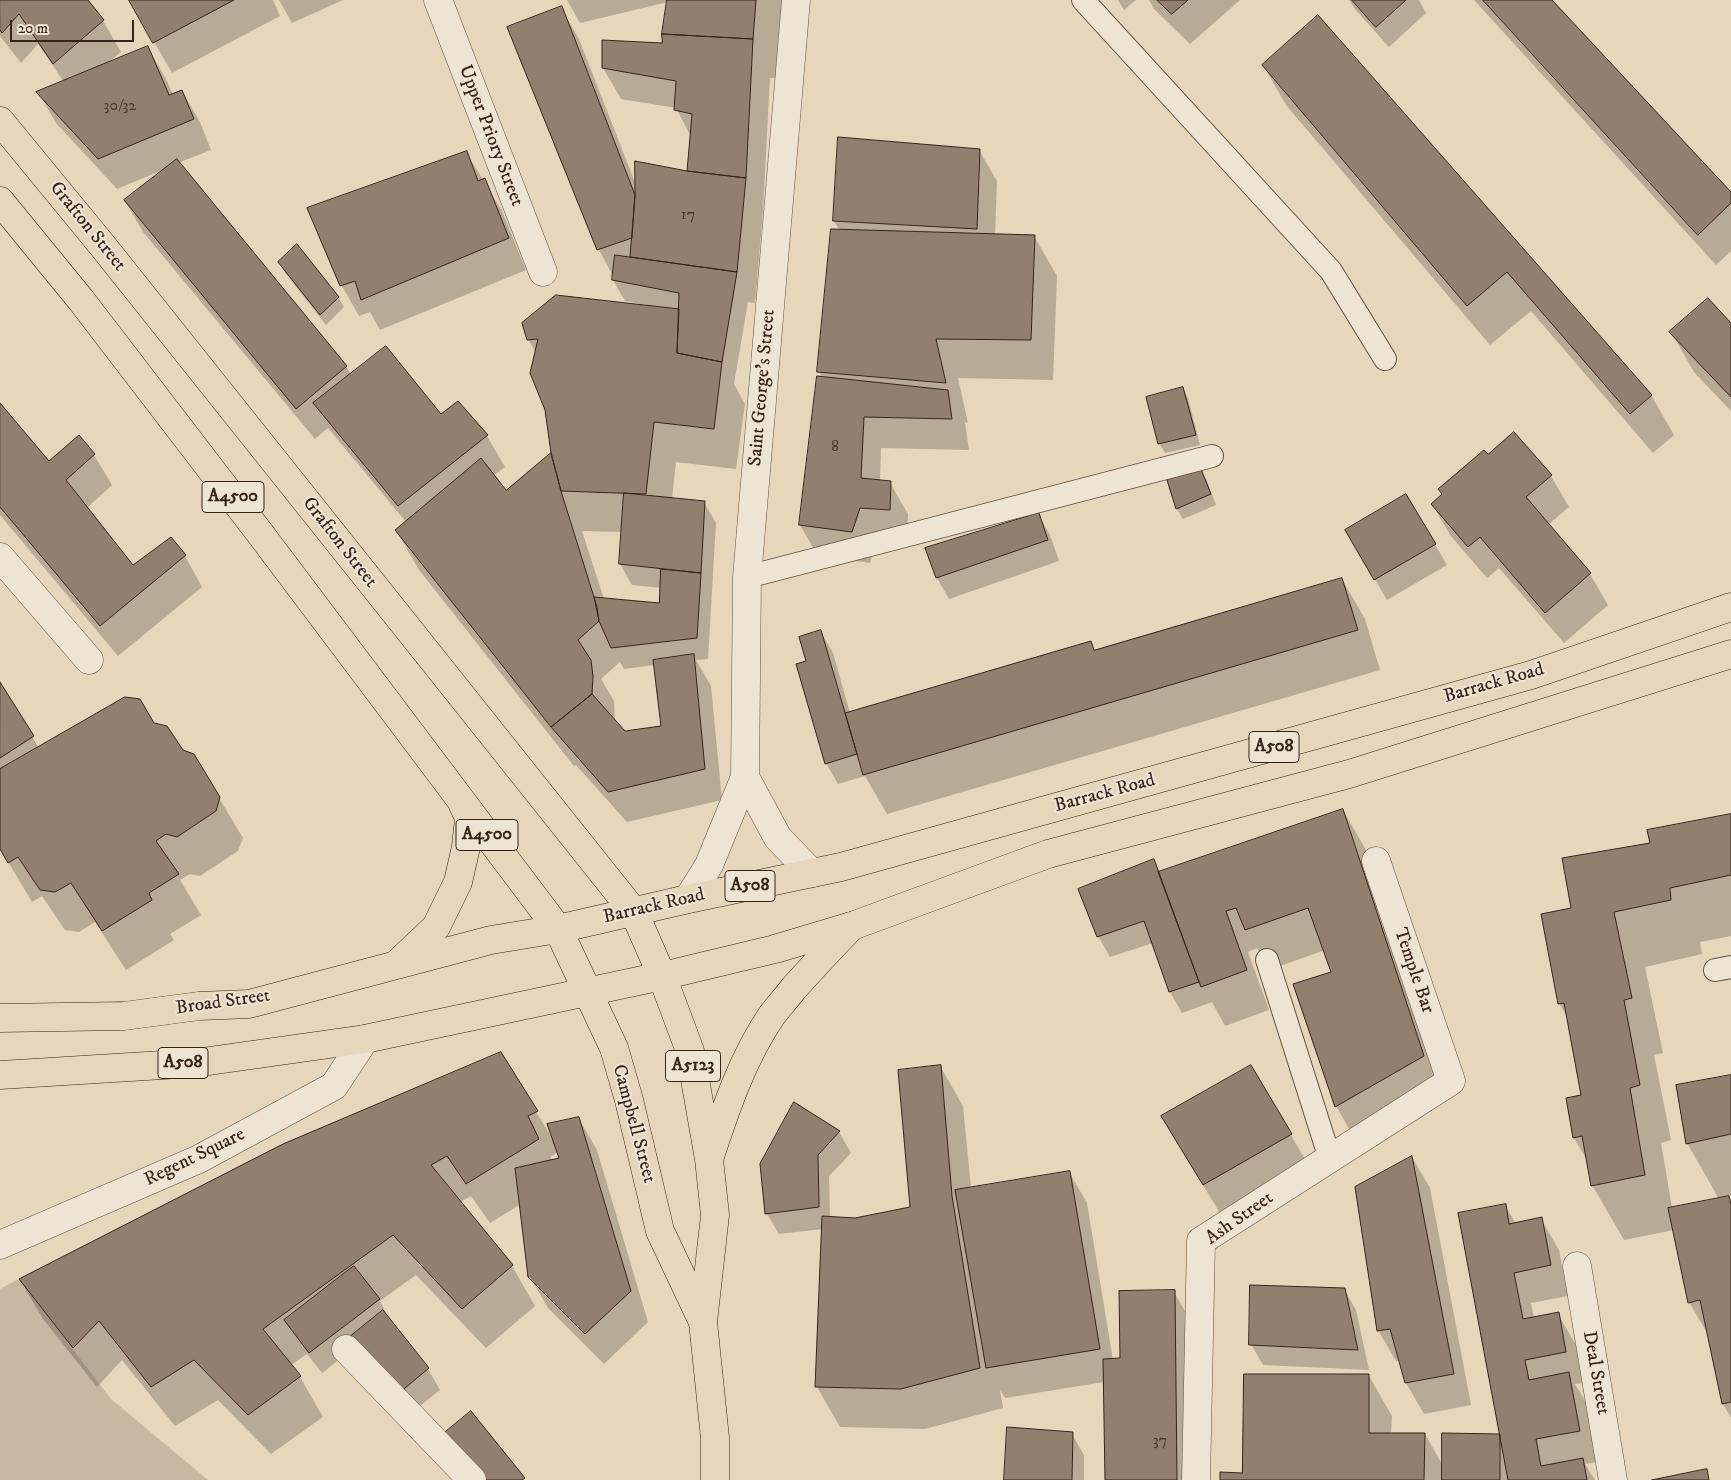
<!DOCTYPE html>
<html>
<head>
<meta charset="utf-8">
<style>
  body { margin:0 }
  #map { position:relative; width:1731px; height:1480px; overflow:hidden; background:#e5d6bc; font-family:"IM FELL DW Pica",serif }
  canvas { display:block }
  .scale { position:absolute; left:10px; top:20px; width:124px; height:22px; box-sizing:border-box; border:2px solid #38231b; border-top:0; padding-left:6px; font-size:15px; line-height:18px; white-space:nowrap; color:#38231b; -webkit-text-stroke:4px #eee4d3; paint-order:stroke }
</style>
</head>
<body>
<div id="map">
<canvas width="1731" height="1480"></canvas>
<div class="scale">20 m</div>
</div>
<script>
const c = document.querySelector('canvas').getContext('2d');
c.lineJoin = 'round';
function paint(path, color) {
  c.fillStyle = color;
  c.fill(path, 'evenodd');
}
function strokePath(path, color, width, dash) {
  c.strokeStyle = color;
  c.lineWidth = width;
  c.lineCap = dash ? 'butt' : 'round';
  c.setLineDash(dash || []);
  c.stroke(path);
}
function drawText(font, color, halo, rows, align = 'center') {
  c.font = font + ' "IM FELL DW Pica",serif';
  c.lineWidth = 4;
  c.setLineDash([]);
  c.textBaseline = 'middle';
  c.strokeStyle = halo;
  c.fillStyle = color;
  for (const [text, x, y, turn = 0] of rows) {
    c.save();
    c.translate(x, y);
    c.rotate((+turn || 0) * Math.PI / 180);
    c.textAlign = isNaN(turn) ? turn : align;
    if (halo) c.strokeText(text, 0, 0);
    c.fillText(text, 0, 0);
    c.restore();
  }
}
const green = new Path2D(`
  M 19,1279 L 111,1399 L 208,1480 L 0,1480 L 0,1289 Z`);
const shadow = new Path2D(`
  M 0,0 L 87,0 L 103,21 L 121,52 L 106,64 L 148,48 L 166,79 L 173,95 L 182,91 L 200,122 L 211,150 L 178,163 L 346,366 L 351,375 L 487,436 L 505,467 L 493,476 L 506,492 L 552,454 L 536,353 L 528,339 L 646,307 L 647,305 L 625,301 L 613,280 L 613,276 L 599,250 L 509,27 L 561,8 L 579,39 L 636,185 L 688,172 L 691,137 L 676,108 L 621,99 L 603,68 L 663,45 L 668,2 L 580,23 L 567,0 L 782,0 L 776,78 L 770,78 L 763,210 L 755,303 L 748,302 L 734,384 L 745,404 L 736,469 L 676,462 L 672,499 L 704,502 L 716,523 L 708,659 L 696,660 L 711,686 L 722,800 L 627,822 L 576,765 L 574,766 L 419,570 L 396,530 L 406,522 L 328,428 L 315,439 L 143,232 L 125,201 L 165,169 L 117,189 L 56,123 L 38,92 L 64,82 L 38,44 L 21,63 L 0,36 ZM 582,531 L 622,532 L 620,564 L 632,585 L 661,588 L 660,604 L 604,599 ZM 620,662 L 624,669 L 654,665 L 662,727 L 624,732 L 615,722 L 614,701 L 601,679 Z
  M 130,0 L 273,0 L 280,16 L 172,73 Z
  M 279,0 L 343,0 L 292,23 Z
  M 1118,0 L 1136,0 L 1124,10 Z
  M 1149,0 L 1240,0 L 1190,44 L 1154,9 Z
  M 1349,0 L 1419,0 L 1426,13 L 1389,47 L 1354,8 Z
  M 1474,0 L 1550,0 L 1731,194 L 1731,251 L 1716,265 Z
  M 1318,17 L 1651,395 L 1674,435 L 1653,453 L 1531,311 L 1490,345 L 1286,105 L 1263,65 Z
  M 979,150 L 997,181 L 995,235 L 1034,236 L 1057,276 L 1053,380 L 958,378 L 968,423 L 965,422 L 969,450 L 881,448 L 880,481 L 890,483 L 908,514 L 907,541 L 877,539 L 870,563 L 818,556 L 800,525 L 822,378 L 819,371 L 840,231 L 834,221 Z
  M 466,152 L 502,211 L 526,270 L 380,330 L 370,312 L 359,316 L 342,286 L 308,209 Z
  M 280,262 L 338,297 L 344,307 L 326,325 L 285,273 Z
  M 1731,325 L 1731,411 L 1694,372 L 1671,332 Z
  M 1182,388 L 1188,398 L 1200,445 L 1165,453 L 1159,443 Z
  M 0,405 L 49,463 L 94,455 L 112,485 L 87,508 L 133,567 L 185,556 L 202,587 L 118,656 L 0,515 Z
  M 1488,456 L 1551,476 L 1569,507 L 1548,525 L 1590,574 L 1608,605 L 1564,643 L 1499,568 L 1487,578 L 1450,535 L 1432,504 Z
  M 1201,471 L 1207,481 L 1216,505 L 1183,519 L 1177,509 L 1168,481 Z
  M 1406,495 L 1447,565 L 1387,600 L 1347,531 Z
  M 1038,514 L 1050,535 L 1059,561 L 949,599 L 937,578 Z
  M 1342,579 L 1365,619 L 1380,670 L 887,814 L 865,776 L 838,784 L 826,763 L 808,662 L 821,632 L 833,653 L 850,713 L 1090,643 L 1095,651 Z
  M 0,685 L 39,748 L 154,724 L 182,751 L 219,798 L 243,838 L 238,851 L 200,876 L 190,874 L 180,880 L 201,915 L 170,934 L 174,940 L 126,970 L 95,922 L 79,932 L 65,930 L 42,896 L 32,902 L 0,848 Z
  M 1343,810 L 1366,850 L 1446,1096 L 1359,1146 L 1336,1106 L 1333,973 L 1325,950 L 1269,970 L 1257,948 L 1248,952 L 1269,1010 L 1225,1026 L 1212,1002 L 1182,1013 L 1170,992 L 1153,943 L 1110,957 L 1098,936 L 1153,861 L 1160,873 Z
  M 1731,815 L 1731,936 L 1700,942 L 1702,954 L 1645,967 L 1663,1053 L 1654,1055 L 1671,1140 L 1661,1143 L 1672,1208 L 1719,1199 L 1687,1143 L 1731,1076 L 1731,1195 L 1728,1196 L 1731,1201 L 1731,1418 L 1723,1404 L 1709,1336 L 1689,1302 L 1674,1230 L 1624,1240 L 1592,1185 L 1587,1160 L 1574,1138 L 1582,1096 L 1569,1020 L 1559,1003 L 1572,909 L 1651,844 Z
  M 501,1054 L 552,1138 L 579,1119 L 597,1150 L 648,1322 L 604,1364 L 548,1308 L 530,1277 L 521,1204 L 490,1223 L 471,1196 L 460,1202 L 512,1266 L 535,1306 L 486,1348 L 416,1275 L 380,1301 L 390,1321 L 428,1369 L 440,1390 L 410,1414 L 358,1345 L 322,1373 L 307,1354 L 291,1365 L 300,1377 L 323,1417 L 271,1454 L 218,1400 L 175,1426 L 122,1360 L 97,1387 L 43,1319 L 20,1280 ZM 558,1152 L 561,1159 L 552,1161 L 550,1157 Z
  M 940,1066 L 963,1106 L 971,1188 L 1069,1172 L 1087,1203 L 1113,1360 L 1121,1359 L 1174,1292 L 1197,1332 L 1199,1480 L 1106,1480 L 1104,1382 L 1005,1398 L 1000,1390 L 1003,1408 L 925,1429 L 840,1427 L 817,1387 L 823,1229 L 779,1234 L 767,1214 L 761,1165 L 839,1132 L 851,1153 L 829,1176 L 830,1218 L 856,1219 L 911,1208 Z
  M 1251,1067 L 1309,1166 L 1221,1215 L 1181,1148 Z
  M 1412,1157 L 1430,1188 L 1471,1405 L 1424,1414 L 1406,1383 L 1400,1361 L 1396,1361 L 1378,1330 Z
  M 1505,1205 L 1516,1224 L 1541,1219 L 1559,1250 L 1568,1296 L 1531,1303 L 1534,1318 L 1558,1314 L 1576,1345 L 1583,1383 L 1575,1384 L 1587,1404 L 1597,1462 L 1585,1464 L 1595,1480 L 1221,1480 L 1243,1474 L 1369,1376 L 1392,1416 L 1391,1434 L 1425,1434 L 1443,1466 L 1501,1435 Z
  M 1344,1289 L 1356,1310 L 1369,1370 L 1263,1365 L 1251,1344 Z
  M 1072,1434 L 1084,1455 L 1084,1480 L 1005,1480 Z`);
const building = new Path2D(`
  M 0,0 L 88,0 L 104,20 L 53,64 L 19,14 L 2,33 L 0,30 Z
  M 129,0 L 234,0 L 153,43 Z
  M 667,0 L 756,0 L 753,39 L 662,34 Z
  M 1157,0 L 1188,0 L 1172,14 Z
  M 1352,0 L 1406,0 L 1376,27 Z
  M 1483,0 L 1552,0 L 1731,192 L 1731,203 L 1698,235 Z
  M 562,6 L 635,195 L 632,238 L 597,250 L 507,27 Z
  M 1318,15 L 1652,395 L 1630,414 L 1507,272 L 1467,306 L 1262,65 Z
  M 662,34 L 753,39 L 746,178 L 687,171 L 692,114 L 674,110 L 676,81 L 602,68 L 602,40 L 662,43 Z
  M 148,46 L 169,95 L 182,90 L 194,119 L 98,159 L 36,92 Z
  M 838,137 L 980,149 L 977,229 L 833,221 Z
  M 467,151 L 478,181 L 485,178 L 509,238 L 361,300 L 355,281 L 340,286 L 307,208 Z
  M 177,159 L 347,366 L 296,409 L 124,200 Z
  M 635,161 L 687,171 L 746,178 L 737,272 L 630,257 L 635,195 Z
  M 831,229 L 1035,235 L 1031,340 L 936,339 L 946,383 L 817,372 Z
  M 297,244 L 339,297 L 320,315 L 278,262 Z
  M 615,255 L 737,272 L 722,362 L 677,353 L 679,293 L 612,280 Z
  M 556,295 L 679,309 L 677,353 L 722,362 L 714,429 L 654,422 L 646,494 L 561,491 L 551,453 L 545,410 L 530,373 L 538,339 L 527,340 L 522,323 Z
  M 1708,298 L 1731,323 L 1731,397 L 1669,332 Z
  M 386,346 L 441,414 L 458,401 L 488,435 L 398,506 L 313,403 Z
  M 817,376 L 948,390 L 952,419 L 864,417 L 861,478 L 891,481 L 890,510 L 860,508 L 852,532 L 799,525 Z
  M 1183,387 L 1196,435 L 1158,444 L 1146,397 Z
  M 0,403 L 49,461 L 79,435 L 95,454 L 66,480 L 133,565 L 171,537 L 186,555 L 100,626 L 0,507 Z
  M 1514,432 L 1552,475 L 1526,497 L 1591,573 L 1545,613 L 1480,537 L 1468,547 L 1431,504 L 1442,494 L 1438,489 L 1484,450 L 1488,454 Z
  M 551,453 L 561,491 L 597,607 L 599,621 L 578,640 L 591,660 L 593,676 L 592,694 L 551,727 L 395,530 L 481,458 L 506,490 Z
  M 1201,469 L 1211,494 L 1176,509 L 1167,480 Z
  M 624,493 L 705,501 L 701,573 L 619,564 Z
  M 1406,494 L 1436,544 L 1374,580 L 1345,530 Z
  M 1039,513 L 1048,540 L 936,578 L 925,548 Z
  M 661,569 L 701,573 L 697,638 L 611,648 L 599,621 L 594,597 L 659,603 Z
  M 1342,578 L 1358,630 L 863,775 L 845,713 L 1091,641 L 1094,650 Z
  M 821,630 L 857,754 L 825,764 L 796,664 L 806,661 L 799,637 Z
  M 694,654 L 705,769 L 608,792 L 551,727 L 592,694 L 625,731 L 661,726 L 653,660 Z
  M 0,682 L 34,736 L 0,758 Z
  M 125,697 L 140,699 L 154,723 L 167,726 L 183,750 L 194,754 L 220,797 L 216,811 L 177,837 L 166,834 L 156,841 L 179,874 L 149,893 L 152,900 L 102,931 L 71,883 L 55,892 L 40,890 L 18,857 L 8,863 L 0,849 L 0,769 Z
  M 1343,809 L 1424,1056 L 1335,1107 L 1293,984 L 1331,972 L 1308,908 L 1245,930 L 1236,908 L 1226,911 L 1247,970 L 1201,987 L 1158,872 Z
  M 1731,814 L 1731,875 L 1670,888 L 1671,900 L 1614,912 L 1632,998 L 1624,1000 L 1640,1085 L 1630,1088 L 1645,1175 L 1591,1186 L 1582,1136 L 1573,1138 L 1566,1098 L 1581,1095 L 1564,1003 L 1558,1004 L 1541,914 L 1571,908 L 1562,858 L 1650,843 L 1647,830 Z
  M 1154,859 L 1199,982 L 1169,992 L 1144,921 L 1097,937 L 1078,889 Z
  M 501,1052 L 538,1111 L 528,1116 L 539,1139 L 466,1184 L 447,1156 L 431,1165 L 513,1265 L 462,1309 L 393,1235 L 263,1329 L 301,1376 L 248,1415 L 194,1360 L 151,1387 L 99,1321 L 73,1348 L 19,1279 L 283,1144 Z
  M 941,1065 L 952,1196 L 980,1368 L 901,1389 L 815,1387 L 822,1216 L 855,1218 L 910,1207 L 898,1070 Z
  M 1251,1065 L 1292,1134 L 1203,1185 L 1161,1116 Z
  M 1731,1075 L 1731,1134 L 1686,1144 L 1676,1085 Z
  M 794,1102 L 840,1131 L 818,1155 L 819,1207 L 765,1214 L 760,1164 Z
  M 579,1117 L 631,1291 L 585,1334 L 528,1277 L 515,1168 L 559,1158 L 547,1124 Z
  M 1412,1156 L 1454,1374 L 1405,1383 L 1390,1329 L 1377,1331 L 1355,1187 Z
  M 1070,1171 L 1100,1349 L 986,1368 L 955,1190 Z
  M 1729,1196 L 1731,1205 L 1731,1402 L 1722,1404 L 1700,1300 L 1688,1303 L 1668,1208 Z
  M 1506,1204 L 1509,1224 L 1542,1217 L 1551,1265 L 1514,1273 L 1523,1319 L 1559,1312 L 1566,1352 L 1525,1360 L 1529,1380 L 1569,1372 L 1580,1431 L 1536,1439 L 1541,1466 L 1583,1458 L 1587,1480 L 1508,1480 L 1458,1213 Z
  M 354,1266 L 380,1299 L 309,1353 L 284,1320 Z
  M 1250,1285 L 1345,1288 L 1358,1350 L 1249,1345 Z
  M 1175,1290 L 1177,1480 L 1105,1480 L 1103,1359 L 1120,1358 L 1119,1291 Z
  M 383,1310 L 429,1368 L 398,1394 L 351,1336 Z
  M 1244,1374 L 1369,1374 L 1369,1433 L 1425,1433 L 1424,1480 L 1220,1480 L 1220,1472 L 1242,1473 Z
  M 471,1411 L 525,1478 L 522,1480 L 481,1480 L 443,1434 Z
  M 1007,1427 L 1073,1432 L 1072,1480 L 1004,1480 Z
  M 1442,1433 L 1500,1434 L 1500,1480 L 1442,1480 Z
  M 1707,1469 L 1709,1480 L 1652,1480 Z`);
const service = new Path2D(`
  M 1083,0 L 1331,271 L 1385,359
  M 747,577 L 1212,456
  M 1267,960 L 1330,1159
  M 1715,970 L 1731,967`);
const minor = new Path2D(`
  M 438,0 L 543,272
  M 0,557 L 89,660
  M 745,777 L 778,838 L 812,873
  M 688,899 L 709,865 L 745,777 L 747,577 L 796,0
  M 0,1245 L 199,1159 L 334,1086 L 365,1039
  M 1577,1266 L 1613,1480
  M 346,1349 L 472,1480
  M 1196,1480 L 1201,1241 L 1451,1081 L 1376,861`);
const primary = new Path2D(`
  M 0,121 L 102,245 L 634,912 L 662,976 L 690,1051 L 709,1159 L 715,1215 L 703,1322 L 715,1438 L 715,1480
  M 0,201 L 81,300 L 259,532 L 558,929 L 614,1048 L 629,1100 L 660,1231 L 703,1322
  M 397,964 L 436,927 L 458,882 L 466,847 L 469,818 L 463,805
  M 710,1156 C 726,1108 743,1057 772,1015 C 779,1006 787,997 794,988 C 813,967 832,946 852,926`);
const trunk = new Path2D(`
  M 0,1018 L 124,1016 L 199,1006 L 249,1004 L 491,940 L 558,929 L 688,899 L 841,867 L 1531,675 L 1731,607
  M 0,1075 L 195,1063 L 365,1039 L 662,976 L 775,949 L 852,926 L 1048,854 L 1349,774 L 1731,654`);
const numberNames = [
  ["30/32",120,107],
  ["17",688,216],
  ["8",835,448],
  ["37",1160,1442]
];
const shields = [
  [233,497,62],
  [1274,747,50],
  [487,835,62],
  [750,886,50],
  [183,1063,50],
  [693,1066,55]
];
const shieldNames = [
  ["A4500",233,497],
  ["A508",1274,747],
  ["A4500",487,835],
  ["A508",750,886],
  ["A508",183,1063],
  ["A5123",693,1066]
];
const streetNames = [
  ["Upper Priory Street",490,136,69],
  ["Grafton Street",87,227,51],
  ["Saint George's Street",763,388,-85],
  ["Grafton Street",339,543,52],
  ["Barrack Road",1494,684,-16],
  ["Barrack Road",1105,794,-15],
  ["Barrack Road",654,907,-13],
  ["Temple Bar",1413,971,71],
  ["Broad Street",223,1003,-8],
  ["Campbell Street",633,1124,75],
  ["Regent Square",195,1158,-26],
  ["Ash Street",1240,1219,-35],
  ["Deal Street",1595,1373,80]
];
paint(green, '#c8b8a1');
paint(shadow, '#0003');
paint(building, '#92806f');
strokePath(building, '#38231b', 1);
strokePath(service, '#635043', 24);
strokePath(minor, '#635043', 29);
strokePath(primary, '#38231b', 29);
strokePath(trunk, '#38231b', 29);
strokePath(service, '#eee4d3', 22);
strokePath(minor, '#eee4d3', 28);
strokePath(primary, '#e5d6bc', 28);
strokePath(trunk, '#e5d6bc', 28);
drawText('16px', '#4e3a30', null, numberNames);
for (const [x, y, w] of shields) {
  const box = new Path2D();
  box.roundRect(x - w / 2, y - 15.5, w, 31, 4);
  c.fillStyle = '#eee4d3';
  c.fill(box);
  strokePath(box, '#38231b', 1);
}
drawText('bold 18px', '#38231b', null, shieldNames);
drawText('19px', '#38231b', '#eee4d3', streetNames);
</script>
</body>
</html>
